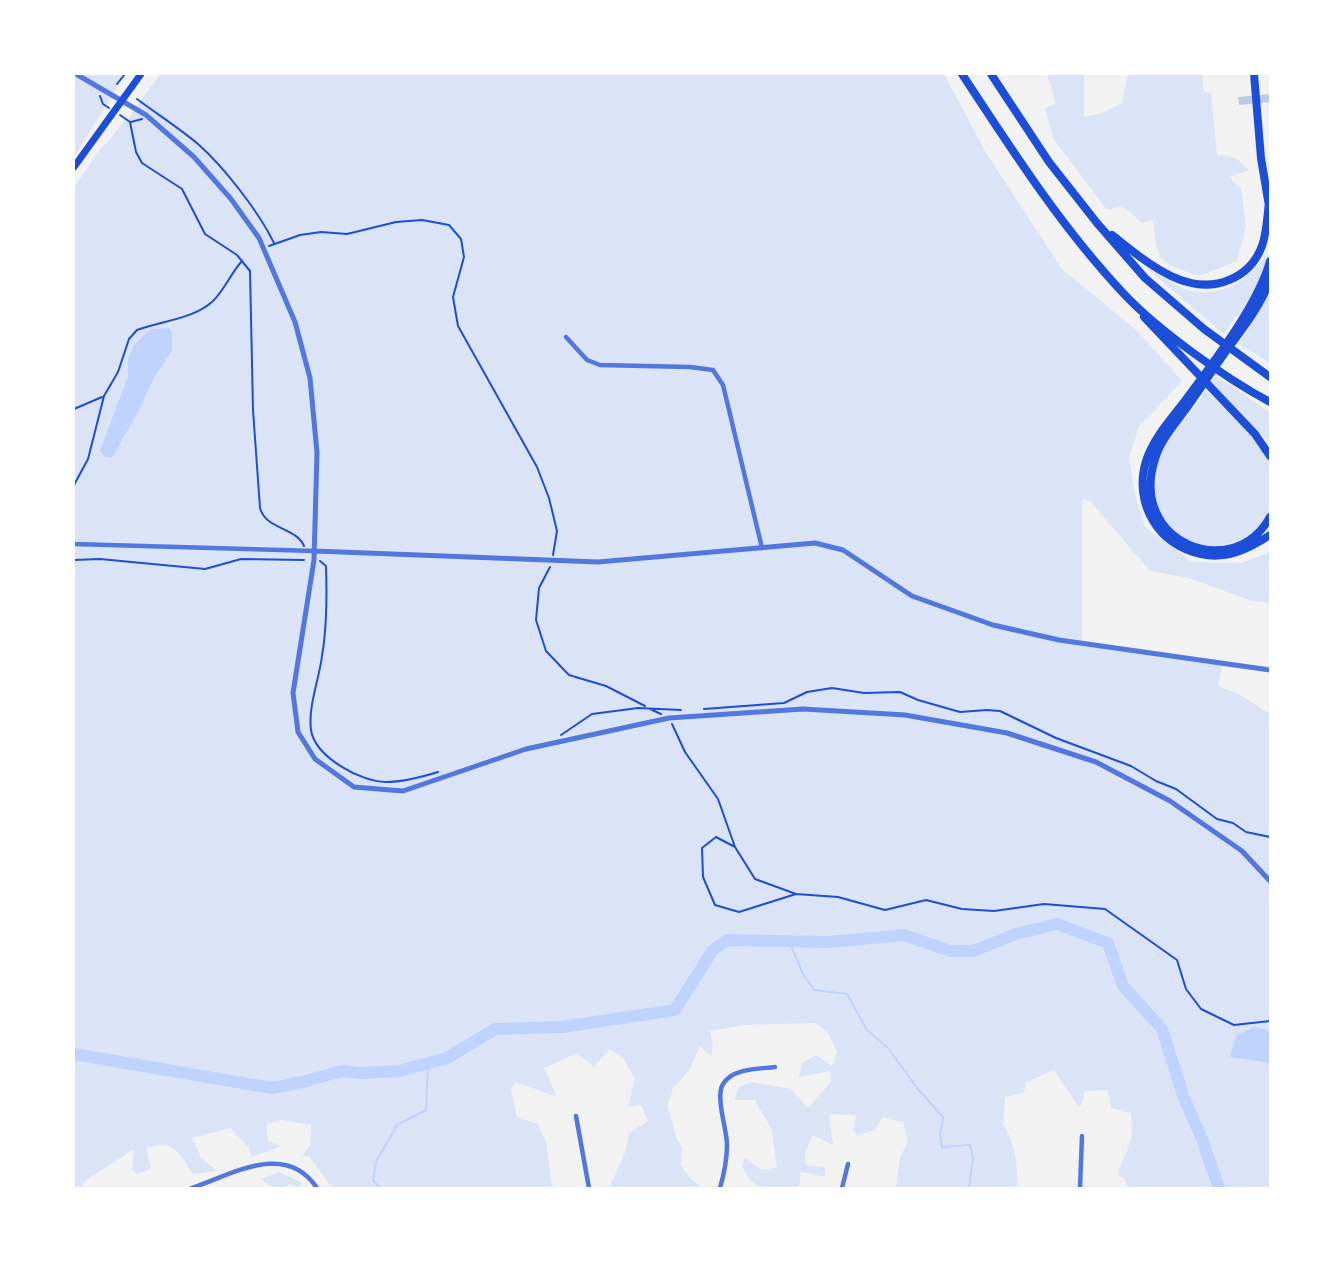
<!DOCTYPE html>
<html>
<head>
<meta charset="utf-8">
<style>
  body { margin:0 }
  #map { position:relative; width:1344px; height:1262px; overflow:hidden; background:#f2f2f2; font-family:"Fira Sans",sans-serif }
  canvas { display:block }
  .frame { position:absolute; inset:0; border:75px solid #fff; pointer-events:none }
</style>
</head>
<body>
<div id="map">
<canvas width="1344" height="1262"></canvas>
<div class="frame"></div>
</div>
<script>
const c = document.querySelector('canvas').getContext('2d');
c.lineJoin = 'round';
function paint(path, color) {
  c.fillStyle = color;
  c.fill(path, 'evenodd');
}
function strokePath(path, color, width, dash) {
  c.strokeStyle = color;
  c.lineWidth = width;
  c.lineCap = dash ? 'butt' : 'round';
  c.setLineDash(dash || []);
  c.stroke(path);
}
const green = new Path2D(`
  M 74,74 L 126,74 L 74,157 Z
  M 160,74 L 944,74 L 988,156 L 1062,269 L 1137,331 L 1182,381 L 1139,427 L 1129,457 L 1135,494 L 1145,527 L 1192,562 L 1241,563 L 1270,552 L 1270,603 L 1252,601 L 1189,578 L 1150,571 L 1090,501 L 1082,499 L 1082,643 L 1223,663 L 1218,686 L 1239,694 L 1270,714 L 1270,1188 L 1127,1188 L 1125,1179 L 1117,1175 L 1132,1137 L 1131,1113 L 1111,1108 L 1108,1090 L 1085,1091 L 1081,1107 L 1076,1103 L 1054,1070 L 1026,1082 L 1024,1093 L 1005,1097 L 1003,1125 C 1016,1140 1017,1169 1018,1188 L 896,1188 L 900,1157 L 908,1142 L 903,1122 L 883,1117 L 875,1130 L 858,1135 L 853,1131 L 856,1115 L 829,1114 L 833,1145 L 813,1135 L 805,1153 L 806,1165 L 825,1167 L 825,1177 L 801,1172 L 799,1188 C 772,1188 755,1195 742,1166 L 745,1158 L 762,1170 L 777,1168 L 772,1131 L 755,1100 L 734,1100 L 739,1087 L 751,1082 L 791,1089 L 808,1108 L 831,1082 L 830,1071 L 799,1077 L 798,1080 L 802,1063 L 816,1055 L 832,1066 L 837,1052 L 828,1033 L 816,1023 L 744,1025 L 710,1031 L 713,1046 L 711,1056 L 700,1046 L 689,1071 L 674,1087 L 667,1105 L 677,1139 L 682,1147 L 681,1165 L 691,1179 L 701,1187 L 609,1188 L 625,1153 L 629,1133 L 648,1121 L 641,1105 L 628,1107 L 635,1079 L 623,1058 L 610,1049 L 594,1067 L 577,1053 L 544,1068 L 557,1097 L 516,1082 L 511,1089 L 517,1117 L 538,1124 L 547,1145 L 551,1181 L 554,1188 L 332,1188 L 309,1156 L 302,1156 L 310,1145 L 311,1125 L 281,1120 L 266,1124 L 268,1141 L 281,1146 L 252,1157 L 248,1147 L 231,1128 L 192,1138 L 201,1158 L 217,1171 L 193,1174 C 179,1153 174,1138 146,1148 L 151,1169 L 137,1174 L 132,1170 L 134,1149 L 85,1181 L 82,1188 L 74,1188 L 74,187 L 104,144 L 106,145 L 124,120 L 127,120 Z
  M 1047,74 L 1084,74 L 1084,117 L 1102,113 L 1122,103 L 1128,74 L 1202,74 L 1204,92 L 1211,93 L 1217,155 L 1236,158 L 1249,170 L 1229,177 L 1241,188 L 1246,226 L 1237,261 L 1199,276 C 1157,261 1158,264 1153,220 L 1142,223 L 1123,206 L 1107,210 L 1053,138 L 1045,108 L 1056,104 Z
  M 1267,252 C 1266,276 1251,297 1238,317 L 1236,316 L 1224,334 L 1144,266 C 1160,275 1179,290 1198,292 C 1228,295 1253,276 1267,252 Z
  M 1270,293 L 1270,363 L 1239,344 Z
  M 1216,376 L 1270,412 L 1270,443 L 1212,383 Z
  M 1206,391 C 1226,411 1254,431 1268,456 C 1273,465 1270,478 1270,488 C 1270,494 1272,503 1270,509 C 1269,516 1263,522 1259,527 C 1219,566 1150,540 1155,482 C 1156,475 1155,467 1158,461 C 1167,436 1191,413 1206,391 Z
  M 279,1172 L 301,1182 L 301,1188 L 297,1188 L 290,1184 C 278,1192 272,1188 261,1179 Z`);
const water = new Path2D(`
  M 169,328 L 172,332 L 172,350 L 154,378 L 139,410 L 112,458 L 105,457 L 100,451 L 128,376 L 128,358 L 135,344 L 151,329 Z
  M 1255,1027 L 1270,1031 L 1270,1063 L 1230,1057 L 1236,1035 Z`);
const stream = new Path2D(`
  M 789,941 L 803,974 L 814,990 L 847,994 L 867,1030 L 888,1048 L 917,1088 L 943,1117 L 940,1135 L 942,1147 L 970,1145 L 973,1158 L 969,1188
  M 380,1188 L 373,1180 L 376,1162 L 397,1125 L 426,1110 L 428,1063`);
const river = new Path2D(`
  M 74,1054 L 272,1088 L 303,1082 L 341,1071 L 360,1073 L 399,1071 L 447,1058 L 495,1029 L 562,1027 L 675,1010 L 712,951 L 727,940 L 829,942 L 904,935 L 950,951 L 973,951 L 1016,934 L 1057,924 L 1108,943 L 1123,986 L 1162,1029 L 1184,1098 L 1202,1139 L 1219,1188`);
const building = new Path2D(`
  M 1270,94 L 1270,102 L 1239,105 L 1238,97 Z`);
const path = new Path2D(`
  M 117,84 L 125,74
  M 100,96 L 103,104 L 109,108
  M 137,99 C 157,114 179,128 198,144 C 224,167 259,212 274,243
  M 120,115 L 130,122 L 136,152 L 142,163 L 182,189 L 205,234 L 237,255 L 250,271 L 253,410 L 260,508 C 266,530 296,527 304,546
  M 131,122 L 142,119
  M 269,246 L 300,235 L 321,232 L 347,234 L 396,222 L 422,220 L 449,225 L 461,239 L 464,257 L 453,297 L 458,326 L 537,467 L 549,498 L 557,531 L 553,555
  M 74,409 L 102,397
  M 74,485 L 88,459 L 104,396 L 118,372 L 129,339 L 137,330 C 161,321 194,319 213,301 C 225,289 231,273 242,261
  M 74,560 L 100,559 L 205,569 L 241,559 L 304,560
  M 320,561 L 326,566 C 327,595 327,627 322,656 C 319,680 308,706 311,730 C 315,757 361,782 386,782 C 403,782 422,777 438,772
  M 550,567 L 539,588 L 536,620 L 546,651 L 569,675 L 606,686 L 645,706
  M 650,709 L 661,714
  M 704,709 L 784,703 L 807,692 L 832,688 L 864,693 L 900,692 L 918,700 L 960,712 L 987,710 L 1000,711 L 1056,738 L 1131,766 L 1156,781 L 1176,789 L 1217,819 L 1233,823 L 1246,832 L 1270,837
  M 672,724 L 685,752 L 718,799 L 735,847
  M 561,735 L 592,714 L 638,708 L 681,710
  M 796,894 L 739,912 L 715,905 L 703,877 L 702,848 L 716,837 L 735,847 L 755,879 L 796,894 L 838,897 L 885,910 L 926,900 L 962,909 L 994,911 L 1044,904 L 1105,909 L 1177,960 L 1186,989 L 1201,1009 L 1234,1025 L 1270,1021`);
const minor = new Path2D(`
  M 566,337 L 587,360 L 600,365 L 690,367 L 713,370 L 723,385 L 762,548
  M 74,544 L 315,551
  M 576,1116 L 589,1188
  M 192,1188 C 233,1174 286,1141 317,1188
  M 720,1188 C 724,1174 727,1160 727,1145 C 727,1129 715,1097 723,1084 C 733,1068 759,1069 775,1067
  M 842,1188 L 848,1164
  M 1080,1188 L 1082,1136`);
const tertiary = new Path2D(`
  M 76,74 L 146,115 L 194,157 L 231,199 L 259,238 L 295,322 L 310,378 L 317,453 L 314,560 L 293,693 L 298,732 L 315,759 L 354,787 L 403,791 L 526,749 L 669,718 L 803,709 L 905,715 L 1007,733 L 1096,762 L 1170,801 L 1242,851 L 1270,881
  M 315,551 L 598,562 L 815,543 L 843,550 L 912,596 L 993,625 L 1059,640 L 1270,670`);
const primary = new Path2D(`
  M 74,167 L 141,74`);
const motorway = new Path2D(`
  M 962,74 C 1012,150 1061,227 1124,294 C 1159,331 1225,378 1270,402
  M 991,74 L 1049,162 L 1097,223 L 1145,278 L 1204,329 L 1270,377
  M 1254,74 L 1261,158 L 1269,206
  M 1112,235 C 1144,260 1186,298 1229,280 C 1244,274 1256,262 1262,246 C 1267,232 1267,217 1269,203
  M 1270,261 C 1258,305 1212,364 1184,402 C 1170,420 1153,439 1146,461 C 1133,502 1158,546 1201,554 C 1226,560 1249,549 1270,535
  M 1270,280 C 1262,303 1246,324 1232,343 C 1216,365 1201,388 1186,409 C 1175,424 1160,441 1155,459 C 1128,544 1234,583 1270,517
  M 1144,317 L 1255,434 L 1270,456`);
paint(green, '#dbe4f7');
paint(water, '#bfd3fe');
strokePath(stream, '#bfd3fe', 2);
strokePath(river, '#bfd3fe', 12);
paint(building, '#bdc9ec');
strokePath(path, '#1d4ed8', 2);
strokePath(minor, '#5277de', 4.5);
strokePath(tertiary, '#5277de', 5);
strokePath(primary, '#1d4ed8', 7);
strokePath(motorway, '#1d4ed8', 8);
</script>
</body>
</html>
